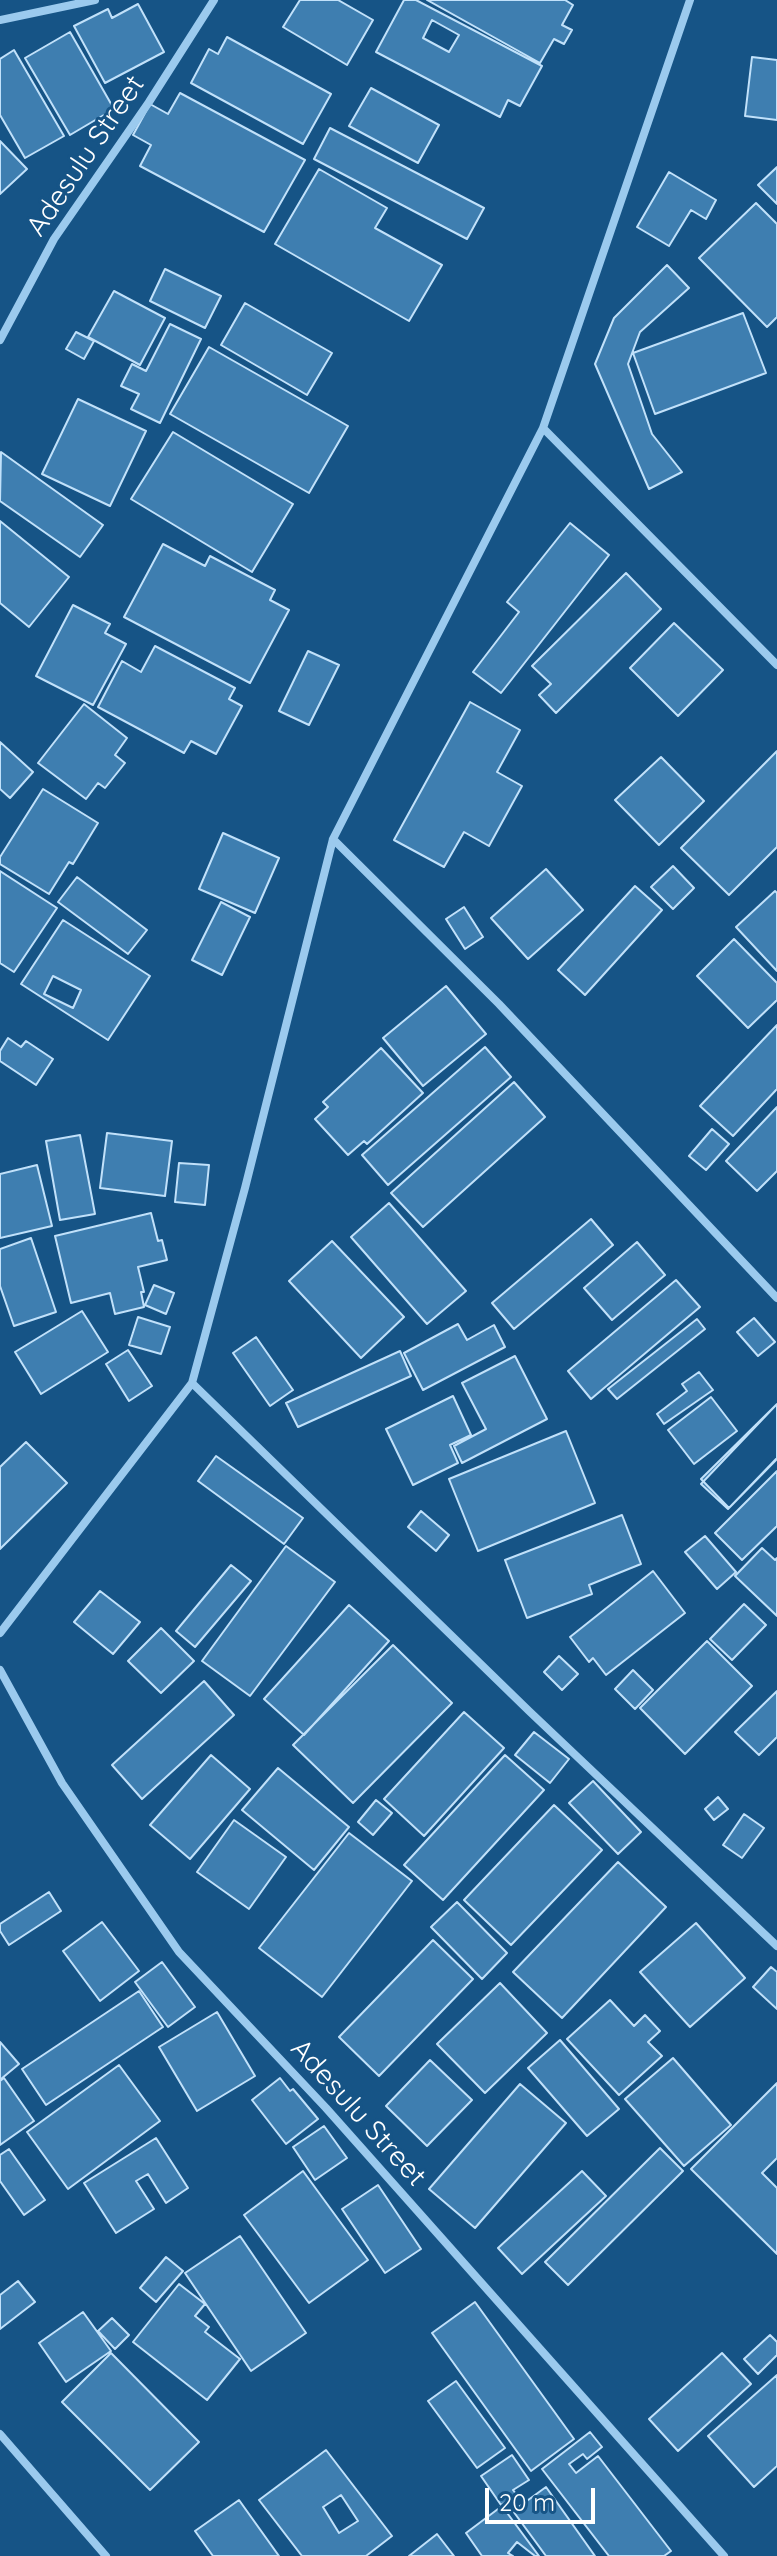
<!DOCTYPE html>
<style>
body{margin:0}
#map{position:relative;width:777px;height:2556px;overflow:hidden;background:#165486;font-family:Quicksand,sans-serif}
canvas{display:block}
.scale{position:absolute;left:485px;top:2488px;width:110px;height:36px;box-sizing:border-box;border:4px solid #fff;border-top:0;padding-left:10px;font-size:24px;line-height:28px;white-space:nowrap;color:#fff;-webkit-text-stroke:6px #165486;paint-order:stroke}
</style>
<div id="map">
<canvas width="777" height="2556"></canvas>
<div class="scale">20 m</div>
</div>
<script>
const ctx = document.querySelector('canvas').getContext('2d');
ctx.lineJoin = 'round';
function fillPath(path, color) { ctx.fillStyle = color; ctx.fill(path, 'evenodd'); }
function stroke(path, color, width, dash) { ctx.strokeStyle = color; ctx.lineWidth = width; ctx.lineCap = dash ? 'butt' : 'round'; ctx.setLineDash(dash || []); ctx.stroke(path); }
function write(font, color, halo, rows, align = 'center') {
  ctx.font = font + ' Quicksand,sans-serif'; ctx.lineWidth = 6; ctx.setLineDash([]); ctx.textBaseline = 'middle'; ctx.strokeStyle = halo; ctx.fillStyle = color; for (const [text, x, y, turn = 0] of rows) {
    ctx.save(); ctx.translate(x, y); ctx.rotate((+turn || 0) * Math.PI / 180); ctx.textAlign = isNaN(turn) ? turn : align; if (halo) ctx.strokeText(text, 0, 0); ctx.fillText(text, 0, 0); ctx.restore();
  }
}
const building = new Path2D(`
 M300,0H338L373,20L347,65L283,27Z
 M404,0H416L542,66L520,106L508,100L500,117L376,52ZM432,20L459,35L449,52L423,38Z
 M427,0H565L573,5L562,25L572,30L564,44L554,39L540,63Z
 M138,4L164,52L105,83L74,26L108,9L112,18Z
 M70,32L114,109L70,135L25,58Z
 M227,37L331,94L303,144L191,83L209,49L218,54Z
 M14,50L64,136L25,158L0,115V59Z
 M752,57L777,60V120L745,116Z
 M371,88L439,125L418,163L349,126Z
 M180,93L305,160L264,232L140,166L151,145L133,135L150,104L168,114Z
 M330,128L484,208L467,239L314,159Z
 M0,141L27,169L0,194Z
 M777,167V204L758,185Z
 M319,169L387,208L375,228L442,265L409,321L275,244Z
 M669,172L716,200L706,219L691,210L669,246L637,227Z
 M756,203L777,224V317L767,327L699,258Z
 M667,265L689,288L640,332L628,364L652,434L682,472L649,489L595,364L614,318Z
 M165,269L221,296L205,328L150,301Z
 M114,291L165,318L140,365L88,337Z
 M245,303L332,353L307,395L221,345Z
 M743,313L766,373L655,414L633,353Z
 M170,324L201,339L160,423L131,409L139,394L121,386L132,364L146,371Z
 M76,332L94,341L84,359L66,349Z
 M209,347L348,426L309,493L170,414Z
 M78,399L146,431L110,506L42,474Z
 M173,432L293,504L252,572L131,499Z
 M1,452L103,525L80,557L0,501Z
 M0,521L69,577L29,627L0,603Z
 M570,523L609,555L501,693L473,672L519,612L507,602Z
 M163,544L205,566L210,556L275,590L270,600L289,610L250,683L124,617Z
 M626,573L661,609L556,713L539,695L551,684L532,666Z
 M73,605L110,624L105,633L126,644L93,705L36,676Z
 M674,623L723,670L678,716L630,668Z
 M155,646L235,688L229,699L242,706L216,754L191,741L184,753L98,707L122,661L141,672Z
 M308,651L339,665L309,725L279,711Z
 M470,702L520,730L497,772L522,786L489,846L464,832L444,867L394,840Z
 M84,704L127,738L115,755L125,763L105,788L98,783L86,799L38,763Z
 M0,742L33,772L10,798L0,789Z
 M777,751V847L729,895L681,848Z
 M661,757L704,801L659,845L615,800Z
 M43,789L98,823L73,864L69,862L49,894L0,864V857Z
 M223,833L279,858L255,913L199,889Z
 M673,866L694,888L673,909L651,887Z
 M546,869L583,910L528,959L491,918Z
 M0,871L57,908L14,972L0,963Z
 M77,877L147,930L128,954L58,902Z
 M635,886L662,910L585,995L558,970Z
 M775,891L777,893V971L736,927Z
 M221,902L250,917L222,975L192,960Z
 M464,907L483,937L465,949L446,919Z
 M63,920L150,976L108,1040L21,984ZM53,976L81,990L73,1008L44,994Z
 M734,939L777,983V1000L748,1028L697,976Z
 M446,986L486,1034L423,1086L383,1038Z
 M777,1025V1089L733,1136L700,1106Z
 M8,1038L21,1047L26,1041L53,1059L36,1085L0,1061V1051Z
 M485,1047L511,1077L388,1185L362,1155Z
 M381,1048L423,1093L367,1144L364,1141L348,1155L315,1119L328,1107L323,1102Z
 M514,1082L545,1117L423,1227L391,1193Z
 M777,1107V1171L757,1191L726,1161Z
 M712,1129L729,1144L706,1170L689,1156Z
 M107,1133L172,1141L165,1196L100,1188Z
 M80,1135L95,1214L60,1220L46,1141Z
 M179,1163L209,1165L205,1205L175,1202Z
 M37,1165L52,1226L0,1238V1174Z
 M389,1203L466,1291L427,1324L351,1237Z
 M151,1213L158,1241L162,1240L167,1260L138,1267L144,1292H141L144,1307L115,1314L110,1293L71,1303L55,1236Z
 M591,1219L613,1245L514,1329L492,1303Z
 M31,1238L56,1312L14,1326L0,1286V1249Z
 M332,1241L404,1317L361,1358L289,1281Z
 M637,1242L665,1275L612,1320L584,1288Z
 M676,1280L700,1307L591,1399L568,1371Z
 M154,1285L174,1293L166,1314L145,1305Z
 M82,1311L108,1352L41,1394L15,1352Z
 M138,1317L170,1327L161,1354L129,1345Z
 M754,1318L775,1342L758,1356L737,1332Z
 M697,1319L705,1329L617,1399L608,1389Z
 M458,1324L467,1340L494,1325L505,1347L423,1390L404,1353Z
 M256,1337L293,1390L270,1406L233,1353Z
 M128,1350L152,1386L129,1401L106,1364Z
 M400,1351L411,1376L298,1427L286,1403Z
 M515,1356L547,1419L462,1463L454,1446L486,1429L462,1383Z
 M699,1372L713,1390L664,1424L657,1414L687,1391L682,1384Z
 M453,1396L471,1435L450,1445L458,1463L413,1485L386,1429Z
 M711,1397L737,1431L694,1464L668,1430Z
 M777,1404V1458L728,1509L701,1484Z
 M777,1404V1459L729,1508L701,1479Z
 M566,1431L595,1503L478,1551L449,1479Z
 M26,1442L67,1483L0,1549V1467Z
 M216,1456L303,1518L284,1544L198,1481Z
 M777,1471V1526L742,1560L715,1533Z
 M421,1511L449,1535L436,1551L408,1527Z
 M622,1515L641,1564L589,1585L592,1594L527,1618L505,1560Z
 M705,1536L736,1572L717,1589L685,1552Z
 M286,1546L335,1582L250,1696L202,1661Z
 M762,1548L775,1560L777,1558V1616L735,1576Z
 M231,1565L251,1581L195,1647L176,1631Z
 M653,1571L685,1613L606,1675L593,1658L589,1662L570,1637Z
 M100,1591L140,1622L113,1654L74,1622Z
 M744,1604L766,1625L732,1660L710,1639Z
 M349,1605L389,1641L304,1735L264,1699Z
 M161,1628L194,1661L161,1693L128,1661Z
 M707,1641L752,1686L685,1754L640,1708Z
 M393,1645L452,1703L353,1803L293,1745Z
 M559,1656L578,1674L562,1690L544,1672Z
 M633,1670L653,1690L635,1709L615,1689Z
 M204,1681L234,1715L142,1799L112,1765Z
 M777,1691V1737L759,1755L735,1732Z
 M464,1712L504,1748L424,1836L384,1799Z
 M534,1732L569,1759L550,1783L515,1755Z
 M211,1755L250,1789L190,1859L150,1825Z
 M505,1755L544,1790L443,1900L404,1865Z
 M278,1768L349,1827L314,1870L242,1810Z
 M593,1781L641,1832L618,1854L569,1803Z
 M718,1797L728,1809L714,1820L705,1809Z
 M376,1800L392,1813L373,1835L358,1822Z
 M554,1805L602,1850L511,1945L464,1900Z
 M744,1814L764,1828L742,1858L723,1845Z
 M234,1820L286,1857L249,1909L197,1872Z
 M349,1833L412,1881L322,1997L259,1948Z
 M618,1862L666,1907L562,2018L513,1972Z
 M49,1892L61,1911L9,1945L0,1931V1924Z
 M457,1902L507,1953L482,1979L431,1927Z
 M102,1922L139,1971L100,2001L63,1951Z
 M696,1923L745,1978L690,2027L640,1972Z
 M433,1940L473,1979L379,2076L339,2037Z
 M162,1962L195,2007L168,2027L135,1982Z
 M771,1967L777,1972V2009L753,1987Z
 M500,1983L547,2033L485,2093L437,2044Z
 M139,1991L163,2027L46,2105L22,2069Z
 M610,2000L634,2026L645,2015L660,2031L648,2042L662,2056L619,2095L567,2039Z
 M217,2012L255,2076L197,2111L159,2047Z
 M560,2040L619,2109L587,2136L528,2068Z
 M0,2042L19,2064L1,2079L0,2078Z
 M673,2058L731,2125L684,2166L625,2099Z
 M430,2060L472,2100L427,2146L386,2106Z
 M119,2065L160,2121L68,2189L27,2132Z
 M4,2078L34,2121L0,2145V2081Z
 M280,2078L290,2091L293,2089L318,2119L286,2144L252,2100Z
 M777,2083V2158L762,2173L777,2188V2254L691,2169Z
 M520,2084L566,2123L475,2228L429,2189Z
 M324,2126L347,2158L315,2180L293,2147Z
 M156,2138L188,2188L166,2203L148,2174L136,2181L154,2209L116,2233L84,2183Z
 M660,2148L683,2171L568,2285L545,2262Z
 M9,2149L45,2200L24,2215L0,2181V2155Z
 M303,2171L368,2260L309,2303L244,2215Z
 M582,2171L606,2196L522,2274L498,2248Z
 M378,2185L421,2249L385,2273L342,2209Z
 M240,2236L306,2333L251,2371L185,2273Z
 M166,2257L183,2271L156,2302L140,2288Z
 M18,2281L35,2302L0,2329V2295Z
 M179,2284L205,2304L195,2316L209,2327L205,2332L240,2359L207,2400L133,2342Z
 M475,2302L574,2439L531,2471L432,2333Z
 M83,2312L111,2351L66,2382L39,2343Z
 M112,2318L129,2335L115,2349L98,2331Z
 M770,2335L777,2342V2355L758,2374L744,2359Z
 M111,2353L199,2442L150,2490L62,2402Z
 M722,2353L751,2384L678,2451L649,2419Z
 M777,2375V2466L754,2487L708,2436Z
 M456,2381L505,2448L477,2468L428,2401Z
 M590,2432L602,2447L587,2459L583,2454L569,2464L576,2473L598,2456L671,2551L664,2556H609L542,2469Z
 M326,2450L392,2536L366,2556H302L259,2500ZM341,2495L358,2521L339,2533L323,2507Z
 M512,2455L529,2480L513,2490L516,2494L501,2505L481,2476Z
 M546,2487L595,2556H546L513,2511Z
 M239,2500L279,2556H213L195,2531Z
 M502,2506L539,2556H535L517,2542L508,2553L513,2556H482L466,2533Z
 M437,2534L454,2556H409Z`);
fillPath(building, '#3e7eb0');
stroke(building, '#c1e1fa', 2);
stroke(new Path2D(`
 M0,20L95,0
 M0,340L54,239L149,102L214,0
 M543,428L777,665
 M333,839L499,1004L777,1298
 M192,1383L529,1711L777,1946
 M0,1633L192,1383L245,1188L333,839L543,428L690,0
 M0,1670L62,1783L179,1952L326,2108L724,2556
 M0,2434L106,2556`), '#9bcaee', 8);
write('28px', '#fff', '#165486', [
 ["Adesulu Street",86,156,-56],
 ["Adesulu Street",358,2113,48]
]);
</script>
